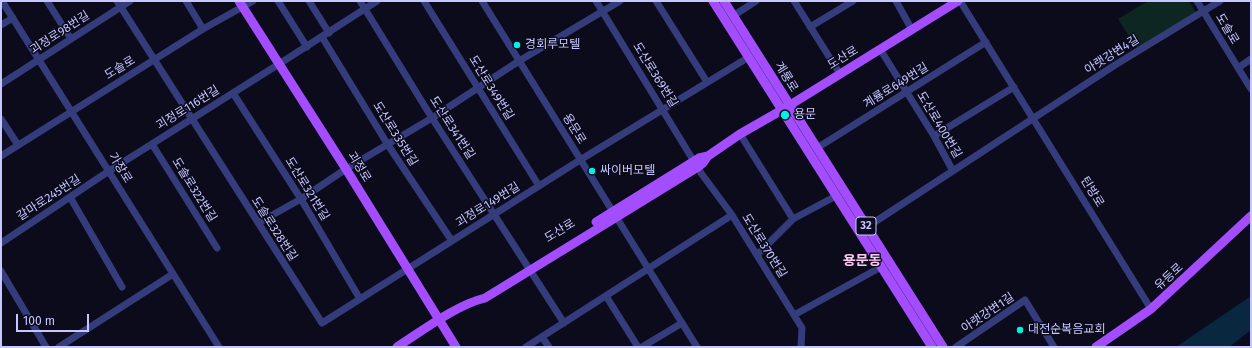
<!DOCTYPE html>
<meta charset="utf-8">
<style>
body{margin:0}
#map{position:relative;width:1252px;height:348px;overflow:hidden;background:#0b0b1c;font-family:"Fira Sans",sans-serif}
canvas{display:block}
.frame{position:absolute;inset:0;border:2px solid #c6c7ff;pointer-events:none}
.scale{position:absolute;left:16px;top:314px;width:73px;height:18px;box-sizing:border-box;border:2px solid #c6c7ff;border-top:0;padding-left:5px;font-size:12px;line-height:14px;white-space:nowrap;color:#c6c7ff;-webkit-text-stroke:3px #0b0b1c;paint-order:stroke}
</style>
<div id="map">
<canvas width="1252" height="348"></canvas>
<div class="frame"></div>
<div class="scale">100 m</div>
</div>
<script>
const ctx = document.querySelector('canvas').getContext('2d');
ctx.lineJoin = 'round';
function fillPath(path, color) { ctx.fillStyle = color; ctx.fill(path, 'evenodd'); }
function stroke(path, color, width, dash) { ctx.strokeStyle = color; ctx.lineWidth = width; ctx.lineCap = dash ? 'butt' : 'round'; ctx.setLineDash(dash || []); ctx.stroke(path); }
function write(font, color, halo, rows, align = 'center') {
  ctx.font = font + ' "Fira Sans","Noto Sans KR",sans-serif'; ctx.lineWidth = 3; ctx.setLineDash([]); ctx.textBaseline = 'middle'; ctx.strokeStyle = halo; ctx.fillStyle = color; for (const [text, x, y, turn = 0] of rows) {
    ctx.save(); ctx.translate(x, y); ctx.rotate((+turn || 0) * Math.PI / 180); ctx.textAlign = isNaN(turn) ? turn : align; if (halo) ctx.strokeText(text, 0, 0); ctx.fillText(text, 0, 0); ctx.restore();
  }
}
fillPath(new Path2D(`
 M1148,1H1189L1196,13L1137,49L1118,19Z`), '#0e2622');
fillPath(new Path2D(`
 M1251,296V330L1229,347H1176Z`), '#0a2740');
stroke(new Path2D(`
 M2,1L219,347
 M47,1L71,39
 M117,1L322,323L580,160L749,57
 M186,1L203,29
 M278,1L307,47
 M309,1L329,33
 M360,1L432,118L564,323
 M424,1L539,186
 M482,1L697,347
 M596,1L701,173L732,215L802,328L801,347
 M656,1L707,82
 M794,1L840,74
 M896,1L912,30
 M960,1L1151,309
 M1197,1L1251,89
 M733,16L756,1
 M1,25L13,18
 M810,27L853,1
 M322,37L388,145L452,241
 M880,49L934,136L953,171
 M1238,68L1251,59
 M1,84L130,1
 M233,93L301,199L360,299
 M1,119L18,145
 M740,134L793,219
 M934,136L1014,87
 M152,144L217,248
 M817,148L986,42
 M1,156L203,29L253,1
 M70,197L122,287
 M258,223L301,199L346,169L432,118L519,61L620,1
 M867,227L1115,65L1220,1
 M1,243L109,171L279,64L377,1
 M757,255L793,219L836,196
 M1,271L46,347
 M606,296L638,347
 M794,315L881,267
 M542,337L549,347
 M59,347L173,274
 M526,347L732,215
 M642,347L682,323
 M956,347L1025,300L1054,347`), '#343c7c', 7);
stroke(new Path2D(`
 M239,1L346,169L456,347
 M713,1L932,347
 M724,1L943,347
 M596,222L699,158L708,156
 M397,347C422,331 456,305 485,298L698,167L703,163L708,156L740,134L782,110L958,1
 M1096,347L1151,309L1251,216`), '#a44dff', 9);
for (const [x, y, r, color] of [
 [517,45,4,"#00f1e7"],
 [785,115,5,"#00f1e7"],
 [592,171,4,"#00f1e7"],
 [1020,330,4,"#00f1e7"]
]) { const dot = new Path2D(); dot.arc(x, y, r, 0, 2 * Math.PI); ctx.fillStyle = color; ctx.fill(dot); stroke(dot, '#0b0b1c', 1.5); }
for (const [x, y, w] of [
 [866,226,20]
]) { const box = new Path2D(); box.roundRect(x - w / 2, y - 9, w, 18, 3); ctx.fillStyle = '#0b0b1c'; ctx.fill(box); stroke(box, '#c6c7ff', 1); }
write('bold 11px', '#c6c7ff', null, [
 ["32",866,226]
]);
write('12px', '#c6c7ff', '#0b0b1c', [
 ["도솔로",1227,29,59],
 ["괴정로98번길",60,33,-33],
 ["아랫강변4길",1112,55,-32],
 ["도산로",843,58,-32],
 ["도솔로",120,68,-32],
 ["도산로369번길",655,75,58],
 ["계룡로",786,77,58],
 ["계룡로649번길",896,86,-32],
 ["도산로349번길",491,88,58],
 ["괴정로116번길",188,108,-32],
 ["도산로400번길",939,125,59],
 ["도산로341번길",452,128,57],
 ["용문로",574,129,58],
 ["도산로335번길",395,134,58],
 ["괴정로",359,167,58],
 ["가장로",120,168,58],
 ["도산로321번길",307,189,58],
 ["도솔로322번길",194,190,58],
 ["탄방로",1092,192,58],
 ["갈마로245번길",49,198,-33],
 ["괴정로149번길",488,205,-32],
 ["도솔로328번길",274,229,57],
 ["도산로",560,231,-32],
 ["도산로370번길",764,246,58],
 ["유등로",1169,277,-42],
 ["아랫강변1길",988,313,-34]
]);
write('12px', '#c6c7ff', '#0b0b1c', [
 ["경회루모텔",525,45],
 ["용문",794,115],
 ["싸이버모텔",600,171],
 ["대전순복음교회",1028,330]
], 'left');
write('bold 14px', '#ffc8f2', '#0b0b1c', [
 ["용문동",862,261]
]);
</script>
